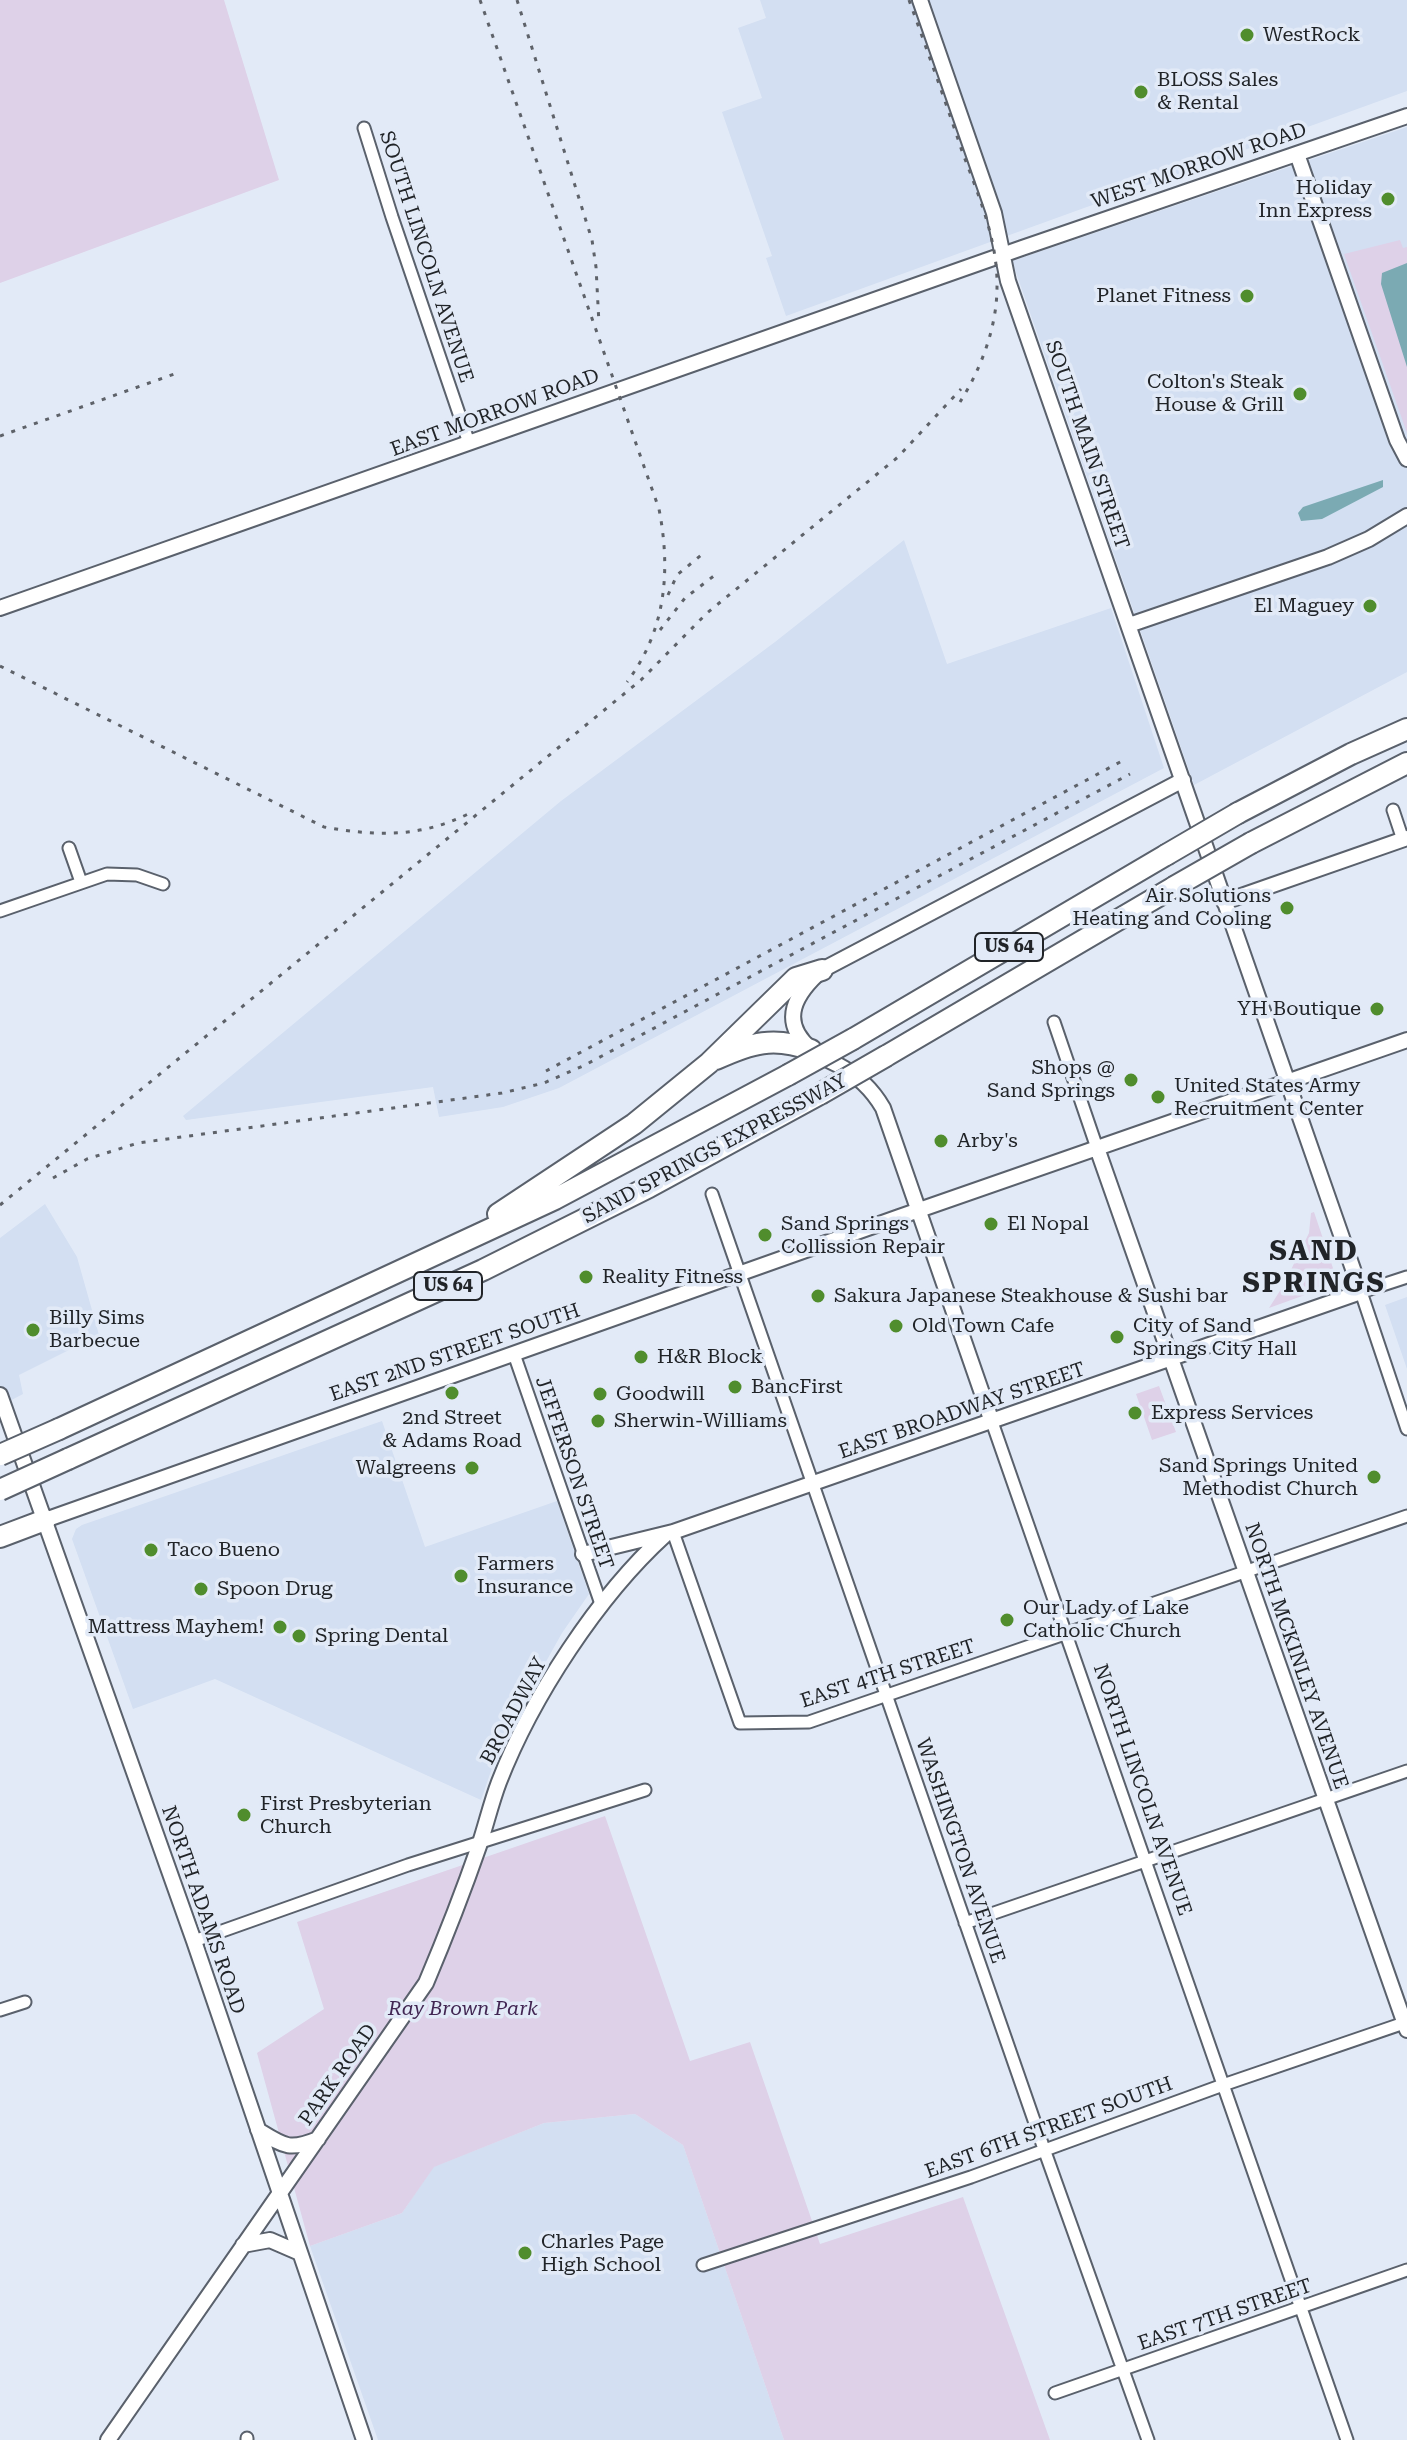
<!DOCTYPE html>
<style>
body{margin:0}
canvas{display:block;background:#e2eaf7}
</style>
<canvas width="1407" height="2440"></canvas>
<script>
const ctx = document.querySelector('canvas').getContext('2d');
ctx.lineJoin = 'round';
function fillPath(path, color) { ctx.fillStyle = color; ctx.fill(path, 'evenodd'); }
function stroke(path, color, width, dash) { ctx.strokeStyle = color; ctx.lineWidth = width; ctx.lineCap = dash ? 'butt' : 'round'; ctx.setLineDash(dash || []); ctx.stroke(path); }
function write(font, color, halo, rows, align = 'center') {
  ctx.font = font + ' "Roboto Serif",serif'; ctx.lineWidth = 7; ctx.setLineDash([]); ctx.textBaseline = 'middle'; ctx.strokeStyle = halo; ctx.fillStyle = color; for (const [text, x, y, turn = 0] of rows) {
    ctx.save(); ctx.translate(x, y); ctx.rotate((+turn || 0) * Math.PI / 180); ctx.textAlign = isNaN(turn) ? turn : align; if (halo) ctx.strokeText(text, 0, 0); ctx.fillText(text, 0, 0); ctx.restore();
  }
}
fillPath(new Path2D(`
 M760,0H1407V91L786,316L766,258L772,256L722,112L762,98L738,28L766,18Z
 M1407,127V672L1194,785L1012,261Z
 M904,540L947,664L1111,608L1164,768L559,1088L503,1107L439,1117L433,1087L186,1120L183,1116L561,801L775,642Z
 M45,1204L77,1257L99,1335L19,1375L23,1394L0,1406V1238Z
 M1407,1297V1369L1385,1305Z
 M382,1421L425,1547L557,1501L589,1594L562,1633L501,1742L481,1800L215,1679L133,1709L72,1539L76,1529L82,1525Z
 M635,2114L683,2145L784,2440H378L310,2246L402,2213L433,2167L544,2123Z`), '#d3dff2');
fillPath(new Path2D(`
 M0,0H224L279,180L0,283Z
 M1400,240L1403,248L1407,247V433L1344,254Z
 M1314,1212L1338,1283L1269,1308L1283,1286L1309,1233L1311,1213Z
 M1159,1386L1176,1432L1152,1440L1136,1394Z
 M605,1816L690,2061L750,2042L820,2244L963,2197L1050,2440H784L683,2145L635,2114L544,2123L434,2167L402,2213L310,2246L257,2053L324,2009L297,1922Z`), '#ded1e8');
fillPath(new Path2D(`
 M1407,263V367L1381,284L1382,273Z
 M1383,480V487L1322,519L1301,521L1298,513L1303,507Z`), '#7baab3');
const street = new Path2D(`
 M364,128L392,217L469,443
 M1393,810L1403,840
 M69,848L81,882
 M0,911L107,874L137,875L163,884
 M1054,1022L1097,1148
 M712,1194L1044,2149L1148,2440
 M1407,1277L1361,1292L1407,1429
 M514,1354L601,1604
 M992,1422L1347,2440
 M673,1532L740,1723L809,1722L1407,1516
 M965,1923L1407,1771
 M194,1941L408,1865L645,1790
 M0,2010L25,2002
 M703,2265L971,2177L1223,2085L1407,2022
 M1055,2393L1407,2270
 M247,2440V2438`);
const secondary = new Path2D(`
 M1297,154L1397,440L1407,459
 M0,608L1022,248L1407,116
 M1129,625L1328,557L1369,539L1407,516
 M1224,902L1407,838
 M1097,1148L1407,2030
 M0,1395L194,1941L364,2440
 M992,1422L883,1108C872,1089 857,1075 838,1065C829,1060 818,1056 811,1049C778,1021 796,993 822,970L1183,780
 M45,1520L899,1217L1407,1040
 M583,1554L673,1532L1361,1292L1008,281L994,213L920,0
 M258,2130C284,2146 289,2151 318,2139
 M243,2245L270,2240L300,2253
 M108,2440L426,1983C445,1938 463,1892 479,1846C486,1825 491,1803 499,1782C532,1697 598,1596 665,1535`);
const highway = new Path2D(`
 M1238,813L1351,754L1407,729
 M1251,843L1407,763
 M853,1039L1166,855
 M886,1056L1174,887
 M716,1059C751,1043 774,1036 811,1050
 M498,1214L634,1124L709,1063L796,978L822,970
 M59,1429L555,1199L788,1075
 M68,1459L483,1270L649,1187L820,1094
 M0,1537L45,1520`);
stroke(street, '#5a616c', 15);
stroke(secondary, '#5a616c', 18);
stroke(highway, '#5a616c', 24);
stroke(street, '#fff', 11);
stroke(secondary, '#fff', 14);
stroke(highway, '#fff', 20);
stroke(new Path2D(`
 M480,0L659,509C671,571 666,630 627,682
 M517,0L592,240L596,267L599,324
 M909,0C927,50 945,100 962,151C978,194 998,240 997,287C997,327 981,369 960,402
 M0,436L180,372
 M668,595L677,575L705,552
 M660,630L685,598L719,572
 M0,666L324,827C376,836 419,838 468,814
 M546,1071L1122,761
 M53,1178L87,1159L138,1143L502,1093L544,1083L585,1065L1130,774
 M0,1205L641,680L707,613L898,457L961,389`), '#5e6269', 3, [4, 8]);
const highwayBridge = new Path2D(`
 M1166,855L1238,813
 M1174,887L1251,843
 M788,1075L853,1039
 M820,1094L886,1056
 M0,1455L59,1429
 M0,1490L68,1459`);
stroke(highwayBridge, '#5a616c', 24, []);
stroke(highwayBridge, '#fff', 20);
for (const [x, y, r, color] of [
 [1247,35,8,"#508d2d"],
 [1141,92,8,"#508d2d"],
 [1388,199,8,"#508d2d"],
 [1247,296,8,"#508d2d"],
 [1300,394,8,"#508d2d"],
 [1370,606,8,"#508d2d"],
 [1287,908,8,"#508d2d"],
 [1377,1009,8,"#508d2d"],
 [1131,1080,8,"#508d2d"],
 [1158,1097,8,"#508d2d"],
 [941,1141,8,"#508d2d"],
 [991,1224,8,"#508d2d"],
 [765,1235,8,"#508d2d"],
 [586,1277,8,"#508d2d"],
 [818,1296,8,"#508d2d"],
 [896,1326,8,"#508d2d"],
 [33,1330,8,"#508d2d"],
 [1117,1337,8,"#508d2d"],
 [641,1357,8,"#508d2d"],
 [735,1387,8,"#508d2d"],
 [452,1393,8,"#508d2d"],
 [600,1394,8,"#508d2d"],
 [1135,1413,8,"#508d2d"],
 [598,1421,8,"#508d2d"],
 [472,1468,8,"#508d2d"],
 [1374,1477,8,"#508d2d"],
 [151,1550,8,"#508d2d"],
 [461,1576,8,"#508d2d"],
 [201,1589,8,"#508d2d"],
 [1007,1620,8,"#508d2d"],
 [280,1627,8,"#508d2d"],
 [299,1636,8,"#508d2d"],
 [244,1815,8,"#508d2d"],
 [525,2253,8,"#508d2d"]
]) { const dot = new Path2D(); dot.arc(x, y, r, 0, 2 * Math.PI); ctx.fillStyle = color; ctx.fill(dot); stroke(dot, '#e2eaf7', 3); }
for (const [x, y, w] of [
 [1009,947,68],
 [448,1286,68]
]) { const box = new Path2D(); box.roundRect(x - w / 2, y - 14, w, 28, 6); ctx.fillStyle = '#e2eaf7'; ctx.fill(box); stroke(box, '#212428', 2); }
write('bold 18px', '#212428', null, [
 ["US 64",1009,947],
 ["US 64",448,1286]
]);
write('20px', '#212428', '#e2eaf7', [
 ["WestRock",1263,35],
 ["BLOSS Sales",1157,80],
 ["& Rental",1157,103],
 ["Holiday",1372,188,"right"],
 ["Inn Express",1372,211,"right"],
 ["Planet Fitness",1231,296,"right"],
 ["Colton's Steak",1284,382,"right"],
 ["House & Grill",1284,405,"right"],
 ["El Maguey",1354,606,"right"],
 ["Air Solutions",1271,896,"right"],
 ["Heating and Cooling",1271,919,"right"],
 ["YH Boutique",1361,1009,"right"],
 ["Shops @",1115,1068,"right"],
 ["Sand Springs",1115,1091,"right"],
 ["United States Army",1174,1086],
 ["Recruitment Center",1174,1109],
 ["Arby's",957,1141],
 ["Sand Springs",781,1224],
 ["Collission Repair",781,1247],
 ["El Nopal",1007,1224],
 ["Reality Fitness",602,1277],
 ["Sakura Japanese Steakhouse & Sushi bar",834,1296],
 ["Billy Sims",49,1318],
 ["Barbecue",49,1341],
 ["Old Town Cafe",912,1326],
 ["City of Sand",1133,1326],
 ["Springs City Hall",1133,1349],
 ["H&R Block",657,1357],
 ["BancFirst",751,1387],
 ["Goodwill",616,1394],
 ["Express Services",1151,1413],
 ["2nd Street",452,1418,"center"],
 ["& Adams Road",452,1441,"center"],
 ["Sherwin-Williams",614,1421],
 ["Sand Springs United",1358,1466,"right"],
 ["Methodist Church",1358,1489,"right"],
 ["Walgreens",456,1468,"right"],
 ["Taco Bueno",167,1550],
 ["Farmers",477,1564],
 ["Insurance",477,1587],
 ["Spoon Drug",217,1589],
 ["Our Lady of Lake",1023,1608],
 ["Catholic Church",1023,1631],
 ["Mattress Mayhem!",264,1627,"right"],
 ["Spring Dental",315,1636],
 ["First Presbyterian",260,1804],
 ["Church",260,1827],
 ["Charles Page",541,2242],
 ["High School",541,2265]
], 'left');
write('20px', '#212428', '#e2eaf7', [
 ["WEST MORROW ROAD",1199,166,-19],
 ["SOUTH LINCOLN AVENUE",426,257,72],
 ["EAST MORROW ROAD",495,413,-20],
 ["SOUTH MAIN STREET",1087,445,71],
 ["SAND SPRINGS EXPRESSWAY",715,1149,-28],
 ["EAST 2ND STREET SOUTH",455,1353,-19],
 ["EAST BROADWAY STREET",962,1411,-19],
 ["JEFFERSON STREET",574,1473,71],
 ["NORTH MCKINLEY AVENUE",1296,1656,71],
 ["EAST 4TH STREET",888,1674,-18],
 ["BROADWAY",514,1711,-62],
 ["NORTH LINCOLN AVENUE",1142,1790,71],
 ["WASHINGTON AVENUE",960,1851,71],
 ["NORTH ADAMS ROAD",203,1910,71],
 ["PARK ROAD",338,2075,-55],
 ["EAST 6TH STREET SOUTH",1049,2128,-20],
 ["EAST 7TH STREET",1225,2315,-19]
]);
write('italic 20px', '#422753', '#e2eaf7', [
 ["Ray Brown Park",463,2009]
]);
ctx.letterSpacing = '2px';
write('bold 28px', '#212428', '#e2eaf7', [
 ["SAND",1314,1252],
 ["SPRINGS",1314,1284]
]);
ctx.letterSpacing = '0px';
</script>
